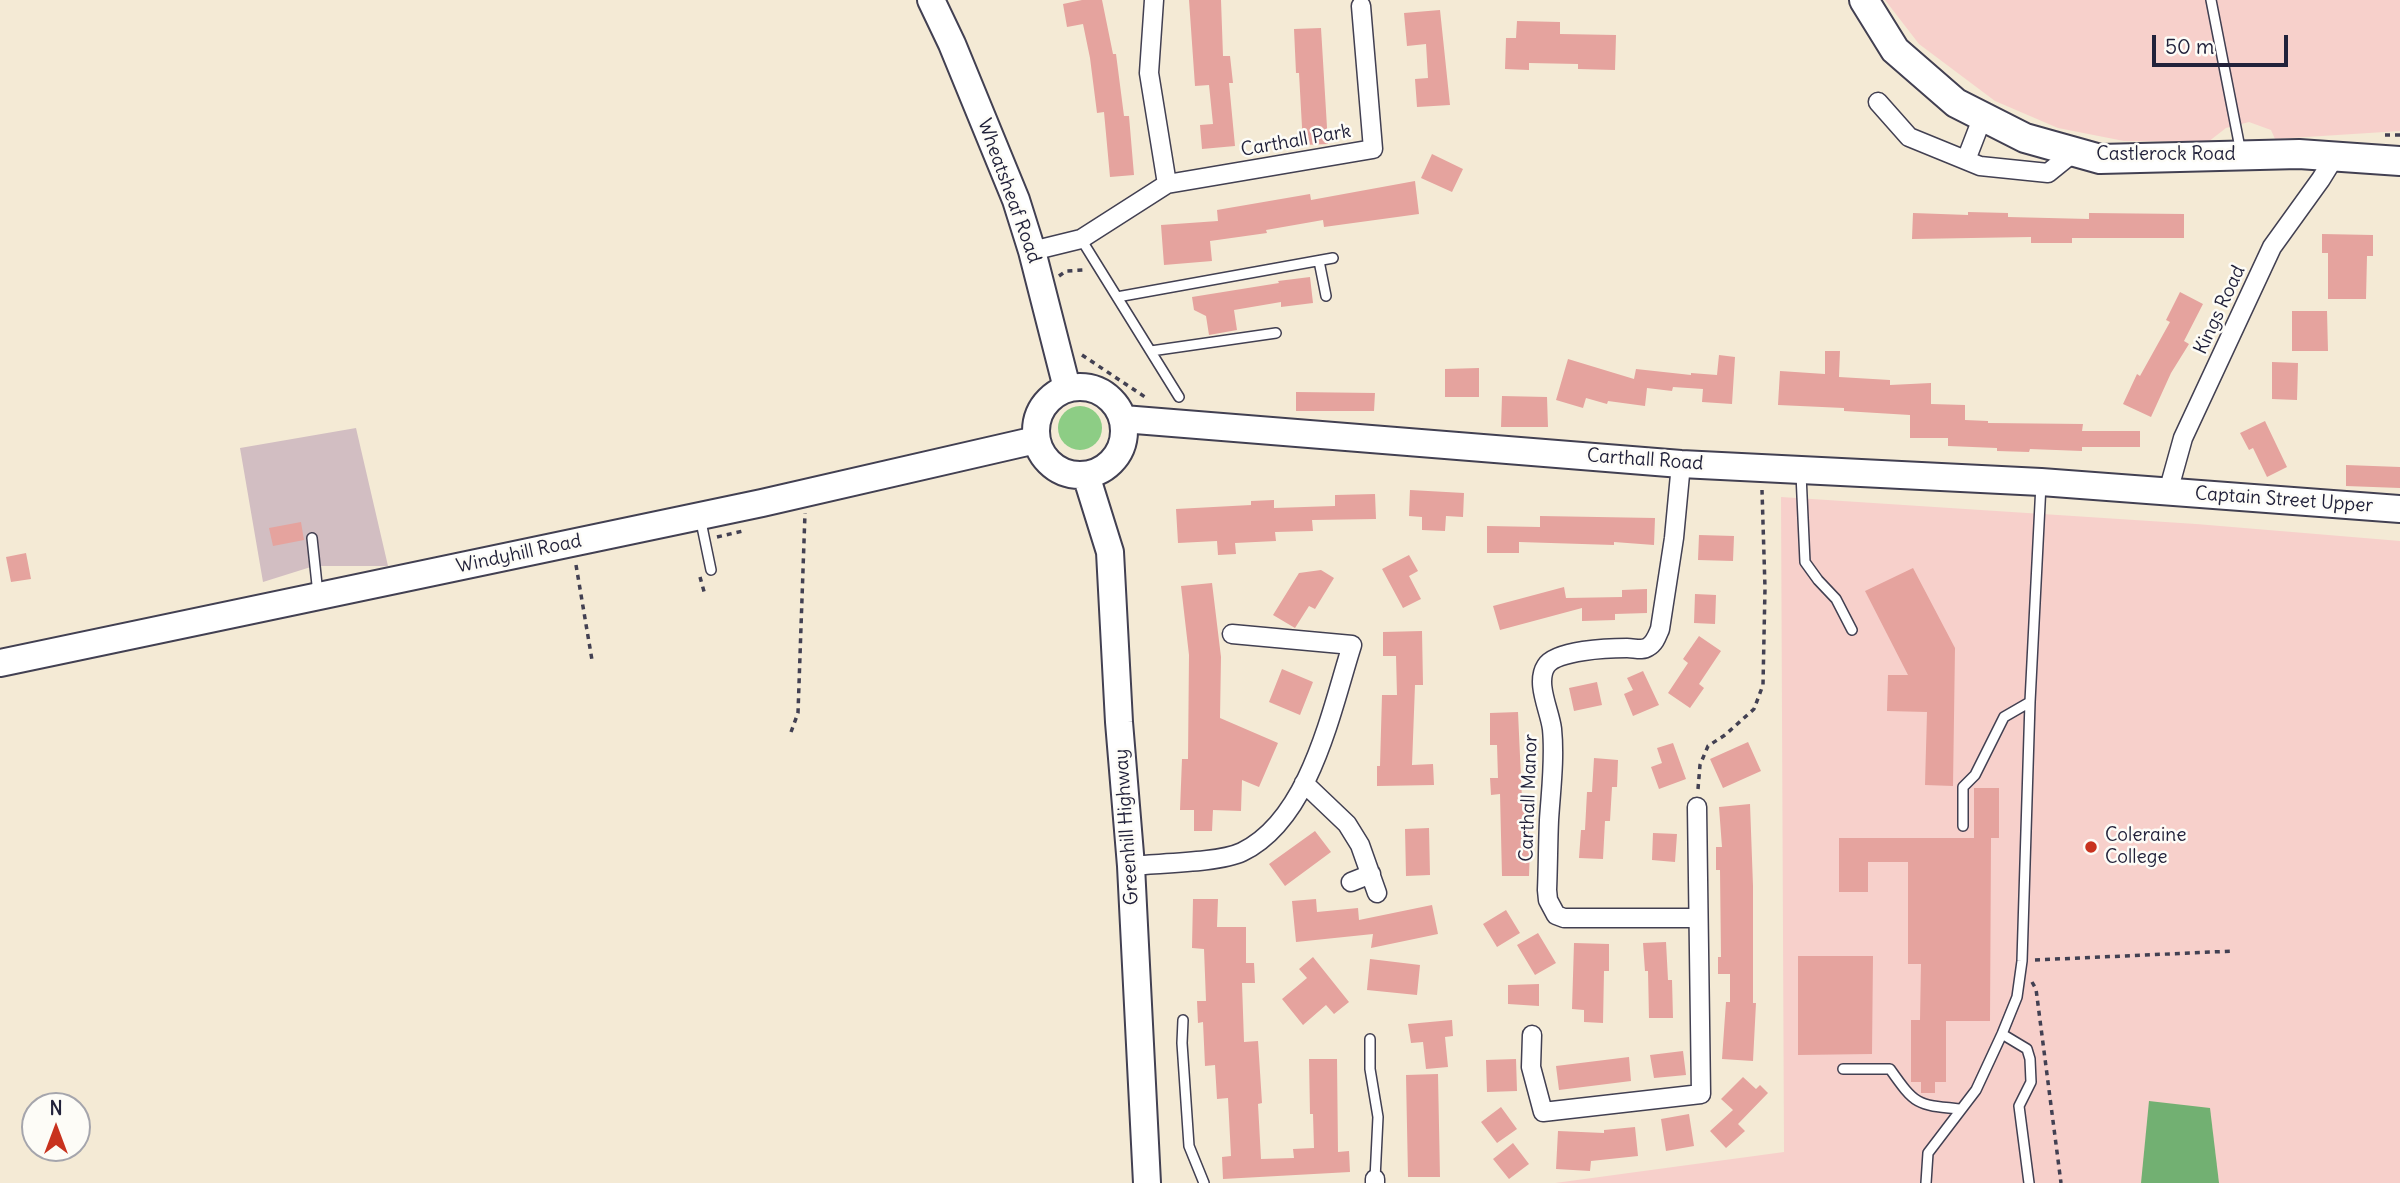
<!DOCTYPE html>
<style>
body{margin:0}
#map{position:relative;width:2400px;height:1183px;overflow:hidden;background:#f4ead5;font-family:Delius,sans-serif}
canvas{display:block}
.north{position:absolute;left:21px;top:1092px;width:70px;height:70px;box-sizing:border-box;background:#fdfcf7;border:2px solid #a5a5ac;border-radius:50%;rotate:0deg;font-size:19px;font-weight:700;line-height:28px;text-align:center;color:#22223b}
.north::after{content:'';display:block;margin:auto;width:24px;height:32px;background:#c8321e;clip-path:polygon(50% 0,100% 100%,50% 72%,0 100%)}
.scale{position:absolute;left:2152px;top:35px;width:136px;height:32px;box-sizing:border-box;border:4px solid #22223b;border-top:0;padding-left:9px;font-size:21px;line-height:24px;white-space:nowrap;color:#22223b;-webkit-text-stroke:5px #fdfcf7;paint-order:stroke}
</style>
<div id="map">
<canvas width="2400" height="1183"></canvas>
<div class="north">N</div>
<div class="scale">50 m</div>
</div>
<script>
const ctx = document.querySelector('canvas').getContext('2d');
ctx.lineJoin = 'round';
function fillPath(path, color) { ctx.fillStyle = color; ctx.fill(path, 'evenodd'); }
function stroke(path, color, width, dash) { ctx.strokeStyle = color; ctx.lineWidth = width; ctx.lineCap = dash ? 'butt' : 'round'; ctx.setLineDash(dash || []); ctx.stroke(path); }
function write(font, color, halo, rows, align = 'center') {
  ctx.font = font + ' Delius,sans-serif'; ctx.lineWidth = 5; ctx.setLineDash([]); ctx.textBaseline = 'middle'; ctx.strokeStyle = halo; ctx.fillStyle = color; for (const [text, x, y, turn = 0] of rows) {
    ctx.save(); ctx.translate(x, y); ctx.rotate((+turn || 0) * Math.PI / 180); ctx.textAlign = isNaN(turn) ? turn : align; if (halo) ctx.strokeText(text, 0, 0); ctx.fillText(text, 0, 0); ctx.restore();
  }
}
fillPath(new Path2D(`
 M1885,0H2400V131L2275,139L2271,130L2249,122L2226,128L2208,142L2124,141L2058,128L1995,101L1919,44Z
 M1781,497L2196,524L2400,541V1183H1555L1784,1152Z`), '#f7d0cb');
fillPath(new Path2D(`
 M356,428L388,566H314L263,582L240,448Z`), '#d2bec2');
fillPath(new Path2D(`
 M1058 428a22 22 0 1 1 44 0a22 22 0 1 1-44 0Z`), '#8dcd85');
fillPath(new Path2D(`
 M2149,1101L2210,1108L2219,1183H2141Z`), '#72b072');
fillPath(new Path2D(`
 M1082,0H1102L1113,54H1116L1124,116H1129L1134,175L1110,177L1104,112L1097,113L1090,58L1083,24L1067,27L1063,4Z
 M1189,0H1221L1223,56H1230L1233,83H1229L1235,146L1202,149L1200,125L1213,124L1209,85L1195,86Z
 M1440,10L1450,105L1417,107L1415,79L1428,78L1426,44L1407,46L1404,13Z
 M1517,21L1560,22V34L1616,35L1615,70L1578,69V64L1529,63V70L1505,69L1506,38H1516Z
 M1321,28L1328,144L1303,145L1299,73H1296L1294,29Z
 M1432,154L1463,169L1452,192L1421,178Z
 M1415,181L1419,214L1324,227L1323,220L1266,230L1267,233L1210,241L1212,261L1164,265L1161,225L1218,221L1217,210L1310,194L1311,200Z
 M1968,212L2008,213V217L2089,219V213L2184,214V238H2072V243H2031V237L1912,239L1913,213L1968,215Z
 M2322,234L2373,235V256H2367L2366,299H2328V253H2322Z
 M1310,277L1313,303L1281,307V302L1234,310L1237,330L1209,335L1206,316L1194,310L1192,297L1279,283L1278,281Z
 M2180,292L2203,304L2184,341L2189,344L2171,373L2151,417L2123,404L2137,374L2140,376L2170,322L2166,320Z
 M2292,311H2327L2328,351H2292Z
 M1825,351H1840L1839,377L1890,380V385L1931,383V404L1965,405V420L1988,421V423L2083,424L2082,431H2140V447H2082V451L2030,449L2029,452L1997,451V448L1948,446V438H1910V415L1844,411V408L1778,405L1780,371L1825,374Z
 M1719,355L1735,357L1732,404L1702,402L1703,389L1673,387L1672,391L1647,388L1645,406L1608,401L1607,404L1586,398L1583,408L1556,400L1568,359L1634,379L1636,369L1691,375V373L1717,375Z
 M2272,362L2298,363L2297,400L2272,399Z
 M1479,368V397H1445V369Z
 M1296,392L1375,393L1374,411H1296Z
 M1502,396L1547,397L1548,427H1501Z
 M2265,421L2287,467L2267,477L2253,448L2249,450L2240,433Z
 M2346,465L2400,467V488L2346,486Z
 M1410,490L1464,493L1463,517L1446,516L1445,531L1422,530V517L1409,516Z
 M1375,494L1376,519L1312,520L1313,531L1275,532L1276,541L1235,543L1236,554L1218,555L1217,541L1178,543L1176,509L1251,505V501L1274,500V508L1335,506V495Z
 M1540,516L1655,518L1654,545L1614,542V545L1519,542V553H1487V526L1540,527Z
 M301,522L304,540L273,546L269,528Z
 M1699,535L1734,536L1733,561L1698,560Z
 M26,553L31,579L11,582L6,557Z
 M1409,555L1418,571L1409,576L1421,599L1403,608L1382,569Z
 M1913,568L1955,648L1953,786L1925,785L1927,712L1887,711L1888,675H1908L1865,591Z
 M1321,570L1334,578L1315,609L1309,606L1295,628L1273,615L1299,573Z
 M1212,583L1221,657L1220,718L1278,743L1259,787L1242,780L1241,811L1213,810L1212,831H1194V810H1180L1182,759H1188L1189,655L1181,586Z
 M1564,587L1566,598L1622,597V590L1647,589V613L1615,614V620L1582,621V608L1500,630L1493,606Z
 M1695,594L1716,595L1715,624L1694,623Z
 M1422,631L1423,685H1415L1412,765L1433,764L1434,785L1377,786V766H1380L1382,695H1397L1396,656H1383V632Z
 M1699,636L1721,651L1699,684L1704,688L1690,708L1668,693L1688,663L1683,659Z
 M1282,669L1313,682L1300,715L1269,702Z
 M1643,671L1659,705L1633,716L1624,694L1633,690L1627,678Z
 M1597,682L1602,705L1574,711L1569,688Z
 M1518,712L1522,800H1526L1530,846L1529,876H1502L1500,794L1491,795L1490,778H1498L1497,745H1490V713Z
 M1748,742L1761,771L1723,788L1710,759Z
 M1673,743L1686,779L1659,789L1651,767L1662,763L1657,748Z
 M1594,758L1618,760L1617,787H1612L1610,821H1605L1603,859L1579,858L1581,830H1585L1587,792H1592Z
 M1974,788H1999V838H1991L1990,1021H1946V1082H1935V1093H1921V1082H1911V1020H1920L1921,964H1908V862H1868V892H1839V838H1974Z
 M1750,804L1753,886V1003H1756L1753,1061L1722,1059L1726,1002H1730V974H1718V957H1721L1720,870H1716V847H1722L1719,807Z
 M1429,828L1430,875L1406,876L1405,829Z
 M1315,831L1331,852L1285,886L1269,864Z
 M1653,833L1677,834L1675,862L1652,860Z
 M1193,899H1218L1217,927H1246V963H1254L1255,983H1242L1244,1042L1258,1041L1262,1103L1258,1104L1261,1159L1294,1158L1293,1149L1314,1148L1313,1114H1310L1309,1059H1337L1338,1152L1349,1151L1350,1172L1223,1179L1222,1157L1231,1156L1228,1098L1217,1099L1215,1065L1205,1066L1203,1022L1198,1023L1197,1001H1206L1204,949L1192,948Z
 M1316,899L1317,912L1358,908L1359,920L1432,905L1438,934L1371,948L1373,934L1296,942L1292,901Z
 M1506,910L1520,933L1497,947L1483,924Z
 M1538,933L1556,963L1535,975L1517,945Z
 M1666,942L1668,980H1672L1673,1018H1649L1648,971H1645L1643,943Z
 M1574,943L1609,944V971H1604L1603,1023L1584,1022V1010L1572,1009Z
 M1798,956H1873L1872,1054L1798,1055Z
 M1313,957L1349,1002L1334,1014L1326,1005L1303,1025L1282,999L1307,978L1299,969Z
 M1370,959L1420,965L1417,995L1367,990Z
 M1539,984V1006L1508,1004V985Z
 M1452,1020L1453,1036L1445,1037L1448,1067L1426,1069L1423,1042L1411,1043L1408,1024Z
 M1683,1051L1686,1075L1654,1078L1650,1055Z
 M1629,1057L1631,1081L1559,1090L1556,1066Z
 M1516,1059L1517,1091L1487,1092L1486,1060Z
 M1438,1074L1440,1177H1408L1406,1075Z
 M1743,1077L1756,1089L1760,1085L1768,1093L1738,1124L1745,1131L1726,1148L1710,1131L1733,1110L1721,1099Z
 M1501,1107L1517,1129L1497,1143L1481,1122Z
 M1689,1114L1694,1146L1666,1151L1661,1119Z
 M1635,1127L1638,1156L1591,1161L1590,1171L1556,1169L1558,1131L1604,1133V1130Z
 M1513,1143L1529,1164L1509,1179L1493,1159Z`), '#e5a39e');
const service = new Path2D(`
 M2211,0L2241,153
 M1081,239L1179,397
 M1319,261L1326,296
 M1117,297L1333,258
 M1151,351L1276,333
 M1801,474L1805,562L1818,580L1836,599L1852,630
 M700,517L711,570
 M312,538L318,594
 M1963,826V787L1975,775L2004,717L2030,702
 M1183,1020L1182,1043L1189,1146L1204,1183
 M2002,1034L2027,1049L2030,1059L2031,1082L2019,1106L2029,1183
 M1370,1039V1069L1378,1117L1375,1179
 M1843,1069H1890C1916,1106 1917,1105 1961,1109
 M1926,1183L1928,1153L1976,1090L2002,1034L2017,997L2022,961L2030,702L2041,484`);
const minor = new Path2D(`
 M1154,0L1149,73L1167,184
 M1878,102L1909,137L1980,166L2048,173L2074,152
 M1966,160L1983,116
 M1032,251L1081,239L1167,184L1373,149L1361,6
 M1681,464L1674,538L1660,629C1657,636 1655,643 1648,647C1642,651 1635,648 1627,648C1609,648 1556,650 1546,666C1535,683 1550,711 1552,729C1555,759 1551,789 1549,820C1548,843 1548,867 1547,890L1548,900L1556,915L1564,918H1698
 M2168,492L2183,438L2272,247L2321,179L2334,158
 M1304,783L1347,824L1360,845L1377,893
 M1131,866C1158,863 1219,863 1242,852C1310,819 1331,711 1352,645L1232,634
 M1351,882L1371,874
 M1532,1035L1531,1067L1543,1112L1701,1094L1697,807
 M1375,1183V1179`);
const secondary = new Path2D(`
 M931,0L952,44L1016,200L1032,251L1067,388
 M1036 431a44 44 0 1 1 88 0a44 44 0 1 1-88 0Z
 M1123,419L1681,464L2041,482L2400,509
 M1086,475L1110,552L1119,722L1131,866L1147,1183
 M0,663L762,503L1036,440`);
const primary = new Path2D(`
 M1864,0L1895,50L1956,103L2025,138L2100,159L2299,154L2400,161`);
stroke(service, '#424052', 12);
stroke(minor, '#424052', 21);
stroke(secondary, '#424052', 30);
stroke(primary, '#424052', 32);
stroke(new Path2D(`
 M2385,135H2400
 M1059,276L1066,271L1084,270
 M1082,355L1145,397
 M717,537L743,531
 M576,565L592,660
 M700,577L705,595
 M791,732L798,713L805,513
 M1698,789L1700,765L1708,746L1725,735L1754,709L1763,685L1765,588L1762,490
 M2035,960L2234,951
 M2032,982L2036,989L2061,1183`), '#424052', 3.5, [5, 5]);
stroke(service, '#fff', 9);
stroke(minor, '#fff', 18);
stroke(secondary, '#fff', 26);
stroke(primary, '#fff', 28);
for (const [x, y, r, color] of [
 [2091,847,7,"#c8321e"]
]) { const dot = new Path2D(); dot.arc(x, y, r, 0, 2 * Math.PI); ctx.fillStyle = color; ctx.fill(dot); stroke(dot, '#fdfcf7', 2.5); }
write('19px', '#22223b', '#fdfcf7', [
 ["Carthall Park",1296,141,-10],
 ["Castlerock Road",2166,155],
 ["Wheatsheaf Road",1009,191,70],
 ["Kings Road",2220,310,-65],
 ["Carthall Road",1645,460,4],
 ["Captain Street Upper",2284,500,4],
 ["Windyhill Road",519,554,-12],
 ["Carthall Manor",1529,798,-88],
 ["Greenhill Highway",1127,827,-94]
]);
write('19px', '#22223b', '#fdfcf7', [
 ["Coleraine",2105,836],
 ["College",2105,858]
], 'left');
</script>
